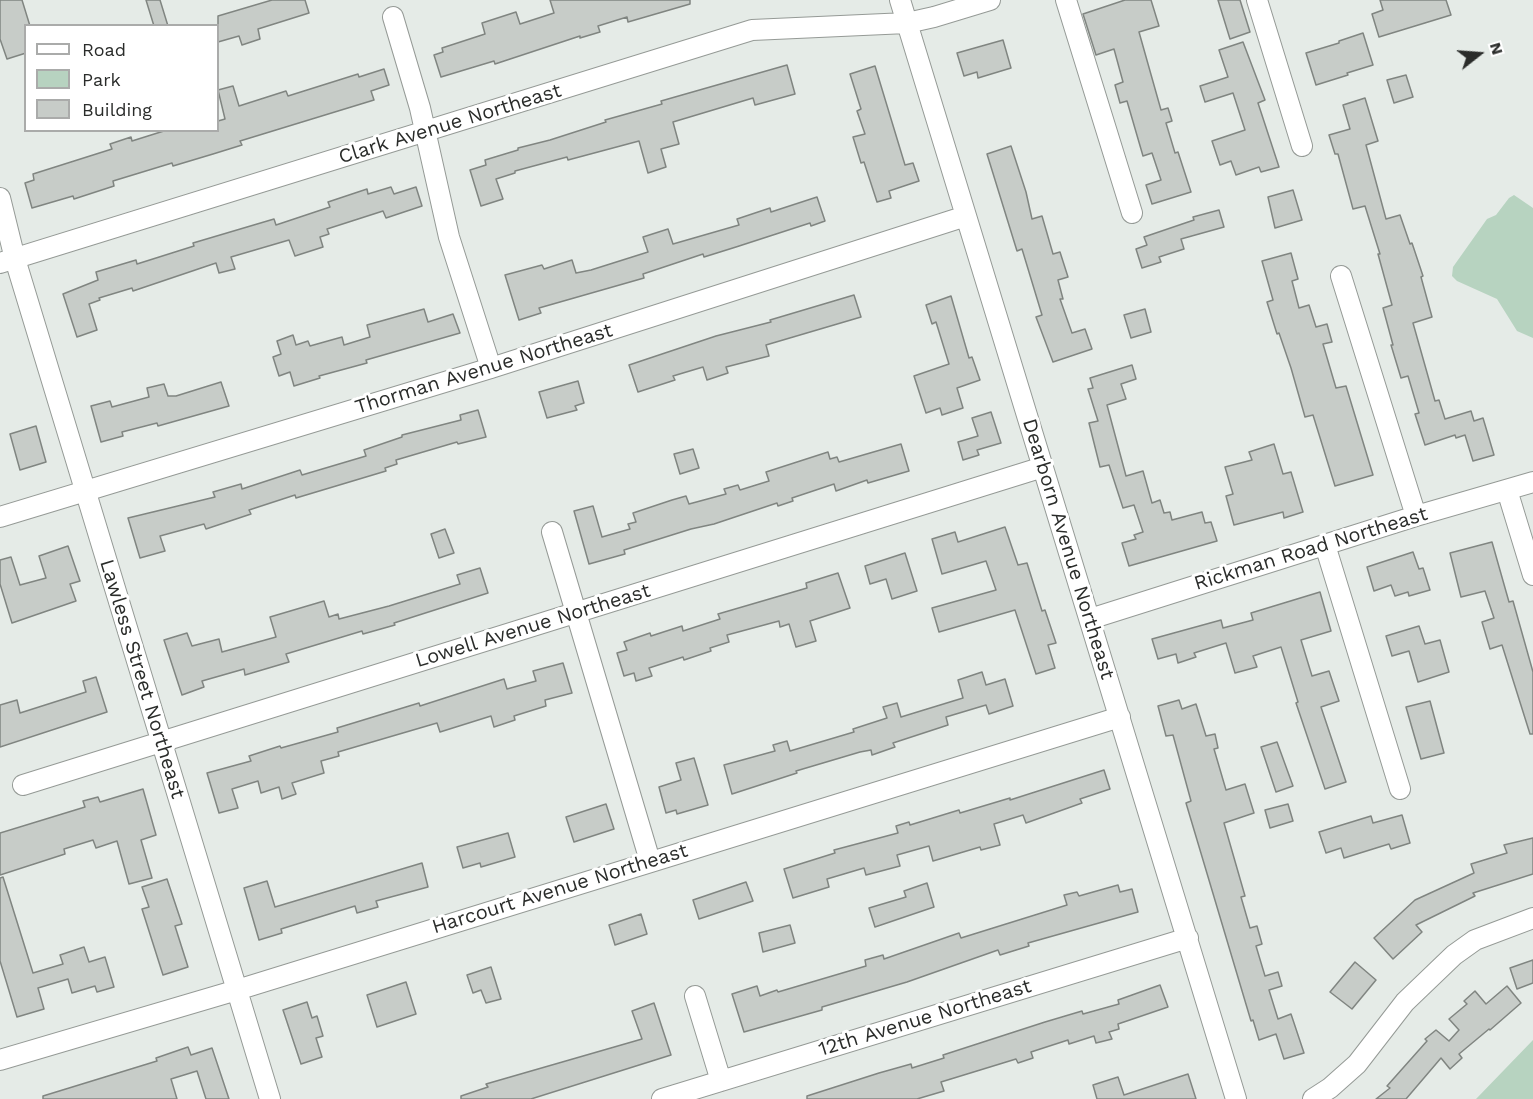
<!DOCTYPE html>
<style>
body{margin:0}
#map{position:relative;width:1533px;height:1099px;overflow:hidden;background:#e5ebe7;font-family:"Work Sans",sans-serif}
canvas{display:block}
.legend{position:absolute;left:24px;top:24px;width:195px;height:108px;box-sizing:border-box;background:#fff;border:2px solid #aaabaa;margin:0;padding:8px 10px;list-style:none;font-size:18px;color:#2a2c2a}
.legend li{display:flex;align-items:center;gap:12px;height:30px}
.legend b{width:30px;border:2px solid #aaabaa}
.north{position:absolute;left:1449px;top:24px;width:60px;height:60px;-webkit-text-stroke:4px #fff;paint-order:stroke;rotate:73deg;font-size:16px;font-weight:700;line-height:24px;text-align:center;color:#2a2c2a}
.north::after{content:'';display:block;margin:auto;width:21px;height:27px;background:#2a2c2a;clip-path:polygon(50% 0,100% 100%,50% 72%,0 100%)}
</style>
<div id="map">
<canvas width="1533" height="1099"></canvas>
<ul class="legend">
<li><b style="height:8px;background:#fff"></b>Road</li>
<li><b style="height:16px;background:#b7d3c0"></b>Park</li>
<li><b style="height:16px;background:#c7ccc8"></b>Building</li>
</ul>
<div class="north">N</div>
</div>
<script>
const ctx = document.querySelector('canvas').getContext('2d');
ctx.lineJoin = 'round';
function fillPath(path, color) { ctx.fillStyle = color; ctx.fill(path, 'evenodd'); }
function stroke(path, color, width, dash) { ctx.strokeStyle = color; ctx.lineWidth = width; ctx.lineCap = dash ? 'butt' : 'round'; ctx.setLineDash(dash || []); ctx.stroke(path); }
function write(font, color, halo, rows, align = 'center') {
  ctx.font = font + ' "Work Sans",sans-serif'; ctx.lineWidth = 6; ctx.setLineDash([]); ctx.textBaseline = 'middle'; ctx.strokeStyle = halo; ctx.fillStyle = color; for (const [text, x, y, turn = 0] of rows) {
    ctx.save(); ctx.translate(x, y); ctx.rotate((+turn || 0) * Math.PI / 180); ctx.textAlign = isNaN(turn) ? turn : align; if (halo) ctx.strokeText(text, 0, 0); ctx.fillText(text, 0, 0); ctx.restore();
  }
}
fillPath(new Path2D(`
 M1514,195L1533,208V338L1517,331L1497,299L1457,281L1452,276L1453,267L1487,219L1496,215L1509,198Z
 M1533,1040V1099H1476Z`), '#b7d3c0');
const building = new Path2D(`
 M0,0H22L30,26H26V53L7,59L0,39Z
 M146,0H160L168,26H154Z
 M272,0H305L309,13L258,29L260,39L242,45L239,36L218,42V16Z
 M550,0H690V4L628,22L627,17L598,26L600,32L580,38V36L495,64L494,61L441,77L434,55L443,52L442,48L485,34L482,23L516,12L520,24L554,13Z
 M1125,0H1151L1159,26L1139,32L1161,110L1168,108L1172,121L1166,123L1175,153L1178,152L1191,192L1152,204L1146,185L1161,180L1152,153L1143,156L1127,101L1120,103L1115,85L1123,82L1114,49L1096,55L1083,14Z
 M1218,0H1240L1250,32L1230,39Z
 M1380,0H1446L1451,15L1379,37L1372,14L1383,10Z
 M1363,33L1373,65L1347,73L1348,75L1316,85L1306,53L1339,43V41Z
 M1003,40L1011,68L978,78L977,72L964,76L957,53Z
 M1243,42L1265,100L1258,103L1279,167L1261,172L1259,167L1236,175L1231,161L1220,165L1212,141L1245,130L1233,93L1205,102L1200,86L1228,77L1219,50Z
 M787,65L795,94L755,105L753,98L673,122L679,144L661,149L666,167L648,173L639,141L568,160L567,157L515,171V173L496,179L503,199L481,206L470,170L486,165L485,160L518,150V148L550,140L606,122L605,120L662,104L661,101Z
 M875,66L905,165L913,163L919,181L889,191L891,198L877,202L864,162L861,163L853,137L865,134L857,111L861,109L850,74Z
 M384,69L389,85L371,91L374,100L240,141L242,145L213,154L173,166L172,163L113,181L114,186L74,199L73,196L32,208L25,183L34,180L33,174L112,149L110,144L131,137L132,141L167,130H218V121L225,119L218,90L233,86L239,106L286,91L288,96L358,74L359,77Z
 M1406,75L1413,97L1394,103L1387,80Z
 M1365,98L1378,141L1366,145L1386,219L1400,215L1410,244L1412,243L1423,276L1421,277L1432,317L1413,323L1435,401L1439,400L1445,419L1471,411L1474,421L1483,418L1494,455L1473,461L1465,435L1456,438L1455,435L1425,445L1415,414L1419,413L1408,376L1401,378L1391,345H1393L1383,308L1392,305L1378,254H1380L1365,206L1353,209L1338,154H1335L1329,135L1350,129L1343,105Z
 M1011,146L1026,192L1032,219L1042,216L1053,254L1060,252L1068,277L1058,280L1063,299H1060L1072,333L1085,329L1092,349L1053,362L1036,317L1042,315L1022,249L1017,251L987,154Z
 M391,187L394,194L416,187L422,206L386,218L383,211L327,229L329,234L320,237L323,247L295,256L289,240L231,257L235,269L219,273L216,263L133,291L132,288L99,298L100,300L89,304L97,330L77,337L63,294L98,280L96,272L136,260L137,264L194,246L193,243L274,219L276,225L330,207L328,202L367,189L368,194Z
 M1293,190L1302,220L1275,228L1268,197Z
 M817,197L825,221L811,226L810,223L736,247L704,257L703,254L643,274L644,278L539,308L541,313L519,320L505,275L542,265L544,269L572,260L576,273L591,270L648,252L643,237L668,229L673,244L739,225L737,219L770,208L771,212Z
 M1219,210L1224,227L1181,239L1184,249L1159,257L1161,262L1142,268L1136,249L1147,245L1144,237L1194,220L1193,217Z
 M1291,253L1298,279L1292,281L1299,308L1309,305L1316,327L1327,324L1332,342L1323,344L1336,388L1346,386L1373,475L1335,486L1313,415L1305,417L1291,368L1279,333L1277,334L1267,302L1273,300L1262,261Z
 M854,295L861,317L766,345L769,356L726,367L728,373L707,380L703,367L673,376L675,380L638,392L629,365L716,336L771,322L770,320Z
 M951,296L969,358L972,357L980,380L957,388L963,408L942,415L940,408L926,413L914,376L949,364L936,322L932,324L926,305Z
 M424,309L428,322L453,314L460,333L366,360L367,363L319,376L320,378L294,386L290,372L279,376L273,357L281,354L277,341L293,335L296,345L308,341L310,346L342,337L344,345L370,337L367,325Z
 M1145,309L1151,332L1131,338L1124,315Z
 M1132,365L1136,379L1121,384L1126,399L1107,405L1126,476L1143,471L1152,503L1160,500L1164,513L1170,512L1172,520L1202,512L1205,523L1211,522L1217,541L1129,566L1122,543L1136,539L1134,535L1143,532L1134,505L1123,508L1109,465L1100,467L1089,423L1098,421L1088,389L1093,388L1090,378Z
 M578,381L584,403L575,406L577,410L547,418L539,392Z
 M221,382L229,406L158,426L157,423L122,432L123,436L101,442L91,406L110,401L112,407L149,397L147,388L164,384L168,396H176Z
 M478,410L486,437L458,444L457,442L396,460L397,464L385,468L386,471L296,498L295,495L249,510L251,514L206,529L204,524L160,536L165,551L140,558L128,518L215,497L213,492L241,484L242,489L300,470L302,475L366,456L364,450L402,437V435L461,420L460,415Z
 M991,412L1001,443L977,450L979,455L963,460L958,442L978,436L972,418Z
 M36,426L46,462L20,470L10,434Z
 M901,444L909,471L868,483L867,480L836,491L834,484L792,498L793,501L778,506L777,503L714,524L691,529L624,550L625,554L589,564L574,511L593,506L602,537L630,529L628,524L636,522L633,513L672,500L686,496L689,504L726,494L724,489L738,485L740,490L769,481L766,472L828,452L830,459L837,457L839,462Z
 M1274,444L1283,474L1291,472L1303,512L1284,518L1283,512L1234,525L1226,496L1233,494L1225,467L1252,460L1249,452Z
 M693,449L699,468L680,474L674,454Z
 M1005,527L1018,565L1027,563L1042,611L1045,610L1056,643L1048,645L1055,668L1036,674L1015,610L939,632L932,608L996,590L986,561L942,574L932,539L955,532L958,542Z
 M445,529L454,553L439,558L431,534Z
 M1492,542L1509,602L1513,601L1533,672V734H1530L1502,645L1490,649L1482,622L1494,618L1485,591L1461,597L1450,553Z
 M68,546L80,581L70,584L76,601L12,623L0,584V560L11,557L20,585L46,578L39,556Z
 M1413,552L1419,569L1423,568L1430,590L1409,596L1408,592L1395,596L1391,585L1374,591L1367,567Z
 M905,553L917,591L892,599L886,579L870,584L865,566Z
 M480,568L488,593L394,623L395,625L363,634L362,631L286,654L289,662L245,675L244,669L202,681L204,687L182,695L164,640L187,633L192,646L219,639L222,652L276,637L270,617L324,601L329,617L338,614L339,619L389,606L460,584L457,575Z
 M838,573L850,608L810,621L816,641L796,647L789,624L780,627L779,621L727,635L729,642L710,648L711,651L684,660L683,657L649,668L652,676L636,681L634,673L624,676L617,653L627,650L624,642L650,633L651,636L682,626L683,631L720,619L718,614L807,588L806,583Z
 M1320,592L1331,631L1301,640L1312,676L1329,671L1339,701L1321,707L1346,782L1325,789L1296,703L1298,702L1281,647L1253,656L1257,667L1235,673L1226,643L1194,653L1196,657L1178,663L1176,654L1158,659L1152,639L1221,620L1223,628L1253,620L1251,613Z
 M1419,626L1425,644L1440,640L1449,672L1418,682L1409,651L1392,656L1386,636Z
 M563,663L572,693L545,700L546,706L514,716L515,720L494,727L491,716L440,732L437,723L338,752L339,756L321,761L324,773L292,783L296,794L282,799L279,787L261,793L258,781L232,789L238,808L219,813L207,773L251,761L249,756L280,746L281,748L338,732L337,728L419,703L420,706L504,679L507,689L536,681L533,671Z
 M982,672L986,685L1005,679L1013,706L989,714L986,705L946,717L948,725L893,743L895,747L872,755L871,750L860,752L796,771L797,773L732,794L724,765L775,751L773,745L787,741L790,751L854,732L853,729L887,718L883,707L897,703L901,717L963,698L958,680Z
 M96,677L107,712L0,747V705L17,700L20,713L86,692L83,681Z
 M1179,700L1182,709L1196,704L1206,736L1215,734L1218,748L1214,749L1226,790L1245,784L1254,813L1224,823L1245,896L1241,897L1250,928L1257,926L1262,944L1256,946L1265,976L1278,972L1282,986L1269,990L1278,1019L1291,1014L1304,1053L1284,1059L1276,1034L1259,1040L1253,1020L1251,1021L1186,803L1191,801L1173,735L1166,736L1158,706Z
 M1430,701L1444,753L1421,759L1406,707Z
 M1277,742L1293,786L1276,792L1261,747Z
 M694,758L708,805L677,814L676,810L666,813L659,787L681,780L676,763Z
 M1104,770L1110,789L1080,799L1082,803L1026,823L1023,815L994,824L1000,845L981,850L980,847L933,861L929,846L897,855L900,866L866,875L864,868L827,879L829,887L793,898L784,869L835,853L834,850L898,833L896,826L909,822L910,825L959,810L960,813L1010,798V800Z
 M143,789L156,835L141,840L152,878L129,884L117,841L96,848L93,840L64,849L65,854L0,875V833L85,807L83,801L98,797L100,802Z
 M606,804L614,829L574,842L566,817Z
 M1288,804L1293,821L1270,828L1265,810Z
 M1402,815L1410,843L1391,849L1389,844L1344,858L1341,848L1326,853L1319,832L1371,816L1373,823Z
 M508,833L515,857L481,867L480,863L463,868L457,847Z
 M1533,838V874L1473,893L1475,896L1416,925L1422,932L1393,959L1374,938L1415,900L1474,873L1471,864L1507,853L1504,845Z
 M422,863L428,887L376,901L378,907L357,913L355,906L281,929L282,933L259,940L244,888L267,881L275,907Z
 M3,877L33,973L63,964L60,955L84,947L89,962L105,957L114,987L97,992L95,986L72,993L68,979L38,988L44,1009L17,1017L0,961V878Z
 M167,879L182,924L175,926L188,967L163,975L142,909L149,907L142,887Z
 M746,882L753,901L699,919L693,900Z
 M927,883L934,907L875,927L869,908L906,897L904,891Z
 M1118,885L1120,892L1132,889L1138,912L1028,943L1029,946L1000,955L998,950L907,982L822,1007V1010L744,1032L732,994L757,986L760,996L777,990L778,992L866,966L865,960L883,955L884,959L959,933L961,938L1067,905L1064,895L1077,892L1079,896Z
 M641,914L647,934L615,945L609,925Z
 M790,925L795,943L763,952L759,933Z
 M1533,960V983L1517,989L1510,968Z
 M1355,962L1376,980L1352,1009L1330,992Z
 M491,967L501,999L486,1003L481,990L473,993L467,975Z
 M406,982L416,1014L377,1027L367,995Z
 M1160,985L1168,1007L1118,1024L1119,1029L1109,1032L1112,1039L1096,1043L1094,1036L1069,1044L1068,1040L1031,1052L1033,1058L1018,1063L1016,1059L941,1082L944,1091L917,1099H807V1096L879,1073L911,1064L912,1068L944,1058L943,1055L1045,1022L1082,1011L1083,1014L1119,1004L1118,1000Z
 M1507,986L1521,1003L1490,1030L1489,1029L1459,1054L1462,1058L1450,1069L1441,1058L1406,1099H1376L1390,1088L1387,1086L1427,1041L1425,1039L1436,1030L1449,1041L1459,1030L1449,1019L1467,1004L1464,1001L1475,991L1486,1004Z
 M307,1002L312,1018L317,1016L323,1036L316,1038L322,1057L301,1064L283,1010Z
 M654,1003L671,1055L531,1099H461V1096L488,1087L486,1084L642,1039L632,1011Z
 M188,1047L191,1055L212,1048L229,1099H206L197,1071L171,1079L177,1099H43V1096L157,1061L156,1058Z
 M1188,1074L1196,1099H1097L1093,1085L1118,1077L1124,1095Z`);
fillPath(building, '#c7ccc8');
stroke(building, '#808581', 1.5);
const minor = new Path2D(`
 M900,0L1236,1099
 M1066,0L1132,213
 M1257,0L1302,146
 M393,17L420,108L449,237L491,368
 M0,198L15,259L270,1099
 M0,263L752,30L907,23L934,17L990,0
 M1341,276L1416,516
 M1507,490L1533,575
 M0,517L491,368L966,216
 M552,532L650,861
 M1325,545L1400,789
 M1090,619L1416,516L1533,482
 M23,785L1043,467
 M695,996L721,1081
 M0,1060L237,990L1120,717
 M662,1099L1188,938
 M1313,1099L1330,1088L1357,1064L1405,1002L1454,955L1475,940L1533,918`);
stroke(minor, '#959a96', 22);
stroke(minor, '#fff', 20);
write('20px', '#2a2c2a', '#fff', [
 ["Clark Avenue Northeast",450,124,-17],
 ["Thorman Avenue Northeast",484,369,-17],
 ["Dearborn Avenue Northeast",1068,549,73],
 ["Rickman Road Northeast",1311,549,-17],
 ["Lowell Avenue Northeast",533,626,-17],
 ["Lawless Street Northeast",142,679,73],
 ["Harcourt Avenue Northeast",560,889,-17],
 ["12th Avenue Northeast",925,1018,-17]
]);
</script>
